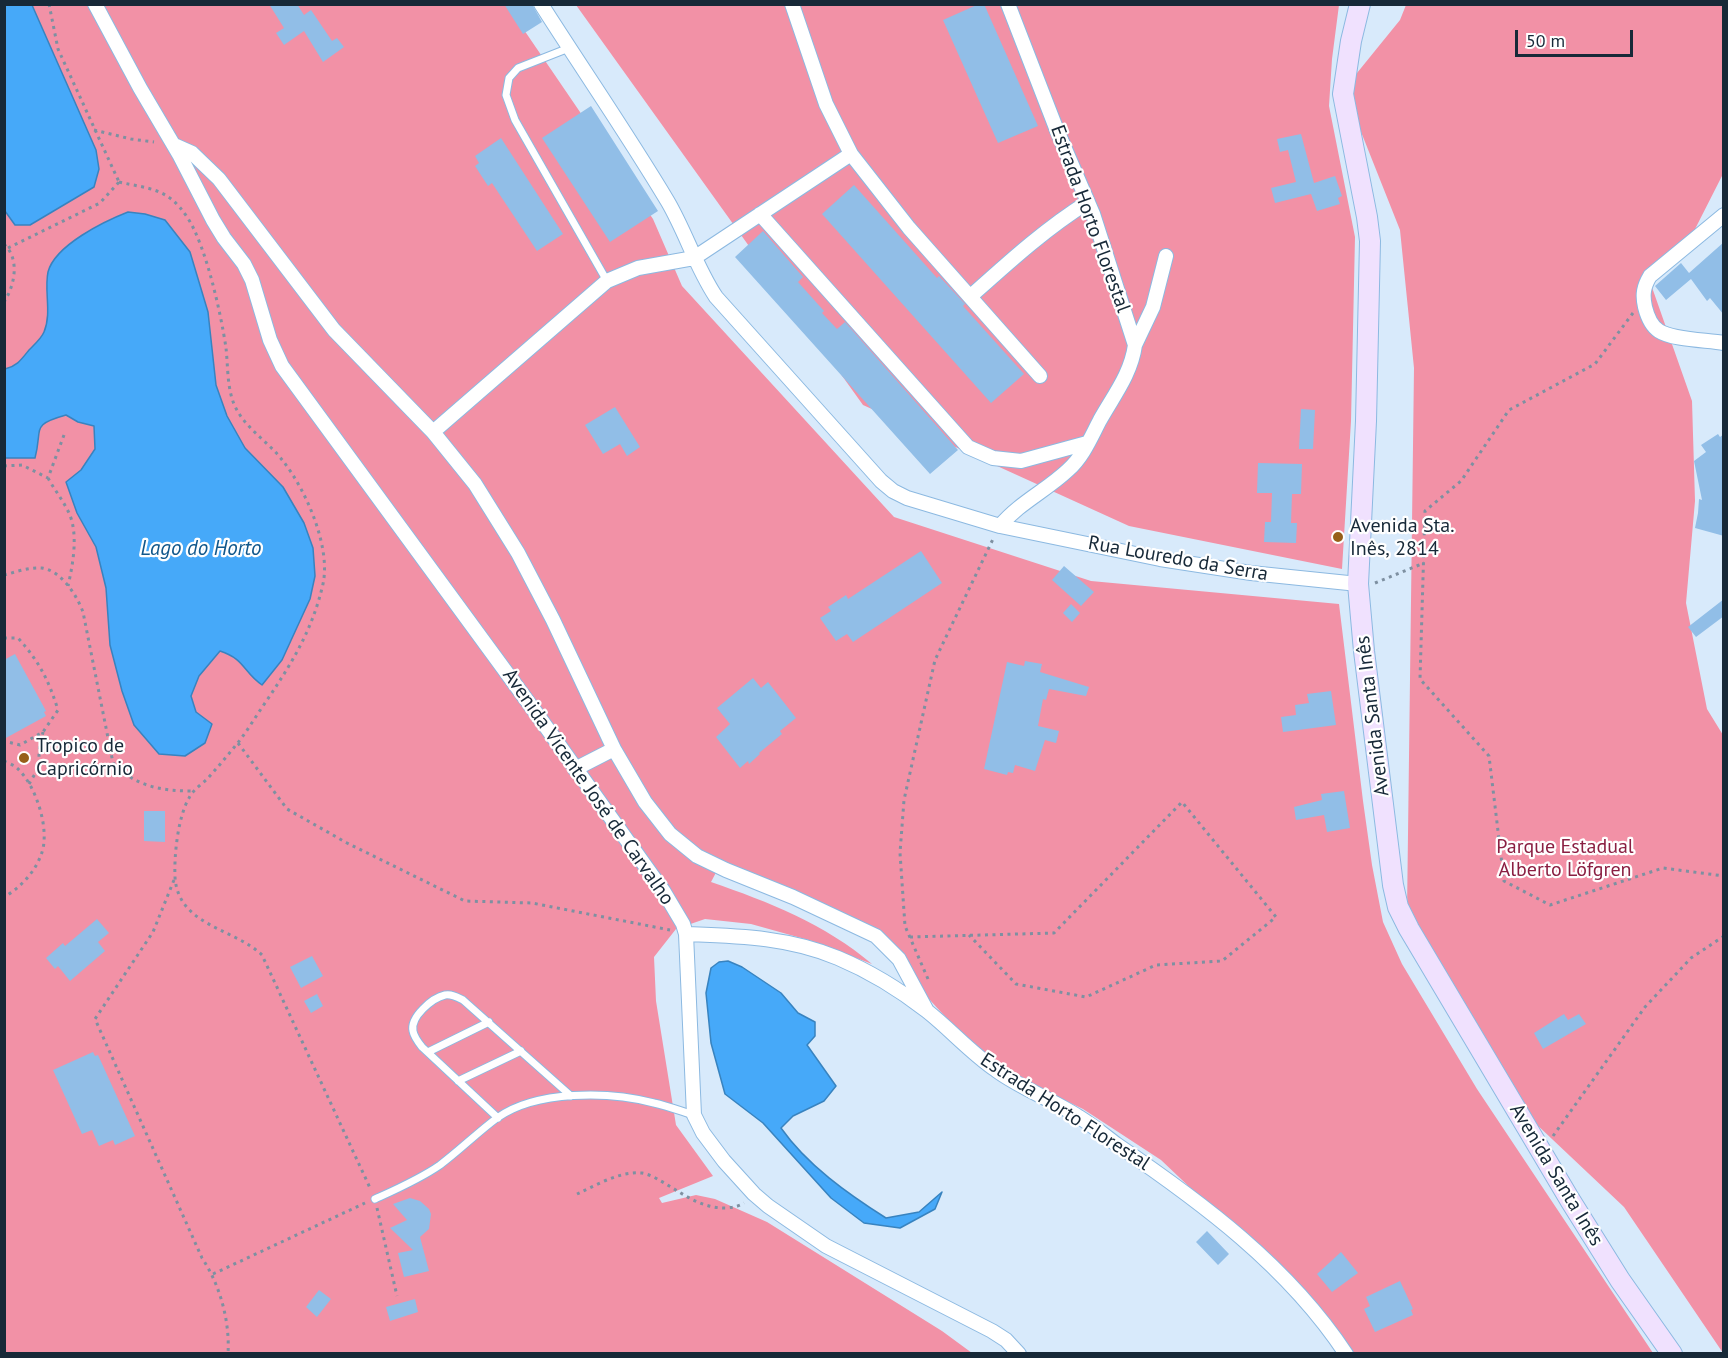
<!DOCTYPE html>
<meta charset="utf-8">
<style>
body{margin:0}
#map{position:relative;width:1728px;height:1358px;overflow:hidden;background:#d8eafb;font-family:"PT Sans",sans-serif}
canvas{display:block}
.frame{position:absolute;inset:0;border:6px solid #172938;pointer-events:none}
.scale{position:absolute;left:1515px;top:30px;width:118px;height:27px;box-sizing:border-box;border:3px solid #172938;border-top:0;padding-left:8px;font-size:18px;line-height:21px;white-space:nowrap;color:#172938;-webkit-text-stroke:4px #fff;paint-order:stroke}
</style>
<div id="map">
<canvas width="1728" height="1358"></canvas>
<div class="frame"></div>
<div class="scale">50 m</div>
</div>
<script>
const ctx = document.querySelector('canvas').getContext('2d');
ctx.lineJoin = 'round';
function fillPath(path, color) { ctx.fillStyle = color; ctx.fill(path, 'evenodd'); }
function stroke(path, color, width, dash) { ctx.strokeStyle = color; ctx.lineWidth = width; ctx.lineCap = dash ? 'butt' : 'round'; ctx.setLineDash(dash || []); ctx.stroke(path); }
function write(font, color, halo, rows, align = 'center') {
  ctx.font = font + ' "PT Sans",sans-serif'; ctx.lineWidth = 4.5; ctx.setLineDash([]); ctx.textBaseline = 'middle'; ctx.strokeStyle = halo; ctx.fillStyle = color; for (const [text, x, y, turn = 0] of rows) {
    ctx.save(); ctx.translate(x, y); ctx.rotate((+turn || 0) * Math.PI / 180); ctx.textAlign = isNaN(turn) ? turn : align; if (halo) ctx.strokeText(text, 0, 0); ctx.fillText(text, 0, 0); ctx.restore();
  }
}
fillPath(new Path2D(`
 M5,4L507,5L653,219L682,286L894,517L1091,581L1339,604L1363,801L1372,865L1383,922L1402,964L1477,1089L1653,1353H1349L1318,1309L1161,1160L1083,1109L1010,1074L961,1034L887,953L846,922L721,863L711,882C769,902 825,924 872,964L812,941L751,924L705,919L676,929L654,957L656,1001L676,1125L713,1176L659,1198L662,1203L696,1195L715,1199L767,1222L942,1331L972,1353L5,1354Z
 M576,5H1339L1332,59L1329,106L1355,237L1351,421L1342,569L1129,526L863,405Z
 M1406,5H1723V174L1692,235L1648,276L1692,401L1695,501L1686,603L1707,709L1723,735V1353L1624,1207L1534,1122L1407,912L1414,368L1400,230L1344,89L1400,20Z`), '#f291a6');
const water = new Path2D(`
 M4,5H32L96,150L99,169L94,187L30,225H15L5,211Z
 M128,212L145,214L165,220L190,252L208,312L216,385L227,416L245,448L283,487L304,523L313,548L315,576L310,599L282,660L262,685C243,672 245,659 220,651L199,676L191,696L196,712L212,724L205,743L185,756L159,754L134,725L122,691L110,645L106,588L96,547L77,513L66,482L81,470L95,449L94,426L78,422L66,415C30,425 43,428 35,458H5V369C17,366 21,360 29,350C34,345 41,339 44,332C52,313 44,291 48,272C55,245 105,221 128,212Z
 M728,961L742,967L781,993L798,1013L815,1022V1036L807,1045L836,1086L824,1101L793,1116L781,1128C807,1165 848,1194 886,1218L919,1212L942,1192L935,1209L900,1228L864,1223L831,1198L763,1123L725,1094L711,1043L706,993L711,968L719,962Z`);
fillPath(water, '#46a9f9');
stroke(water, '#3883bf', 1.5);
fillPath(new Path2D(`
 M269,4H297L304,15L311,10L332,41L337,38L344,47L323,62L304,31L284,45L276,33L284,28Z
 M504,4H532L542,22L523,34Z
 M979,4H984L1038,126L998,143L943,20Z
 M591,106L658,211L610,242L542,138Z
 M1301,134L1314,183L1335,176L1342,196L1338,198L1340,204L1317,211L1311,194L1275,203L1271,188L1296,182L1288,150L1280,152L1277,139Z
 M501,138L563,234L537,251L492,183L488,186L475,166L479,163L475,156Z
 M854,185L937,278L939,276L965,304L963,306L1024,374L991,403L822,214Z
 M763,231L803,277L798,282L824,311L822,313L837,329L845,322L958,450L930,474L735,257Z
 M1724,242V315L1710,298L1707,301L1691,279L1666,300L1655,286L1681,263L1689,273Z
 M615,407L640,447L627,456L620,444L603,454L585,425Z
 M1301,409L1315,410L1313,449H1299Z
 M1718,434L1720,437L1724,434V536L1695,528L1698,513L1699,499L1702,500L1694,461L1706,452L1701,445Z
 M1258,463L1302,464L1301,494H1292L1291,523H1297L1296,543L1264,542L1265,522H1271L1272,493H1257Z
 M921,551L942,583L853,642L847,634L836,641L820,618L831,611L828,607L846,595L848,599Z
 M1064,566L1094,592L1081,606L1052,580Z
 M1724,599V616L1696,637L1688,627Z
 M1071,604L1080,613L1072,622L1063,613Z
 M15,654L46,711L44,712L46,716L4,739V660Z
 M1025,661L1042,664L1040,672L1089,687L1086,696L1049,689L1046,700L1043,699L1038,726L1059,731L1056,743L1045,740L1035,771L1015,765L1013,773L1008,772L1007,775L984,769L1007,662L1024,666Z
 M753,678L761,688L768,682L796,718L780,731L782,734L759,753L760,754L749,764L748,761L740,768L716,737L730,724L717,708Z
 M1331,691L1336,725L1283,732L1281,717L1296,715L1295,705L1309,703L1307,694Z
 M1344,791L1350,828L1327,832L1324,815L1296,820L1294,807L1322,800L1321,794Z
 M144,811H165V842L144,841Z
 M97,919L109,933L98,942L105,951L70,981L58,966L55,969L46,958L63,943L65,946Z
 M312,956L323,976L301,988L290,967Z
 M317,994L323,1006L311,1013L304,1001Z
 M1564,1014L1568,1020L1579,1014L1586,1024L1543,1049L1534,1033Z
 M93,1052L95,1056L98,1055L135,1136L115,1145L113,1140L99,1146L92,1130L82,1134L53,1070Z
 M410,1198L420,1201L429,1209L431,1214L429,1229L420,1237L429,1271L404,1277L398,1253L413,1250L390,1228L407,1220L393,1204Z
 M1207,1231L1229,1254L1218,1265L1196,1242Z
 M1341,1252L1358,1273L1332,1292L1317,1274Z
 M1400,1281L1413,1309L1411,1310L1413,1315L1375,1332L1364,1309L1370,1306L1366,1297Z
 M319,1290L331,1299L317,1317L306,1307Z
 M415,1299L418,1312L390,1321L386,1307Z`), '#91bee7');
const service = new Path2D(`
 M569,48L518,68L509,78L506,95L515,120L607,281
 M428,1052L489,1022
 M458,1081L521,1051
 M498,1118L422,1047C418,1042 414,1037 413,1031C410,1017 432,998 445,995C452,994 457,997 463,1000L571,1096
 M375,1199C397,1189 420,1179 440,1165C460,1150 478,1132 497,1118C536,1090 609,1091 654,1103C667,1106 681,1111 694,1115`);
const minor = new Path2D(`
 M95,4L140,88L180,156L213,220L224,238L244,264L252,280L270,340L282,366L539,717L664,892L683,924L686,934L694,1115L703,1133L724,1161L754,1194L768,1206L826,1246L992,1331L1006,1340L1019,1354
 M541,4C583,70 628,135 668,202C686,233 696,267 716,297L881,481L893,491L907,498L1000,526L1160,559L1251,573L1358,584
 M792,4L826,104L851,154L909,228L1040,376
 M174,145L192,153L219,179L334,330L433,432L475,484L518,553L553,620L614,749L645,802L670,834L697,856L726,870L793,897L876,936L899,959L927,1011
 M760,214L968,447L993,458L1021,461L1087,443
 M1724,215L1650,276C1644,286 1642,294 1645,307C1647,315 1651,326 1659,331C1673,340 1707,340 1724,343
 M971,296C1009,262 1045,229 1088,202
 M1135,345L1153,307L1166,256
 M433,432L607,281L638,268L694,258L851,154
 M1000,526C1019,503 1047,490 1068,470C1083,457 1091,437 1100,420C1114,395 1131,374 1135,345L1093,214L1056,128L1008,4
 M575,769L614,749
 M686,934C738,936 789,937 838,958C869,971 900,990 927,1011C951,1030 971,1053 996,1070C1022,1089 1053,1100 1079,1117C1092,1125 1104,1135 1116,1144C1201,1202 1288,1266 1346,1354`);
const secondary = new Path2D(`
 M1360,4L1351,41L1343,94L1367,217L1370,241L1366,421L1358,584L1364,651L1393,885L1398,907L1409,929L1570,1200L1620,1280L1672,1354`);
stroke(service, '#8cb9e1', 9);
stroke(minor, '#8cb9e1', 16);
stroke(secondary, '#8cb9e1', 22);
stroke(new Path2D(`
 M49,4L58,49L119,182
 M94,130L131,139L154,142
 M119,182C150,189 168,188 187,217C206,245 221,314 226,348C228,366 227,387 234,404C244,428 268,441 283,461C306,490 331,547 323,584C312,632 290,666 263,706C254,719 246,733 236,745C227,756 218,767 208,778C202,784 193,790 189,798C178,817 174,855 175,877C178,926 234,928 262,955L371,1190
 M4,244C20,259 15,285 4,302
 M8,248L100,203L119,182
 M1633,313L1595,364L1509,410L1461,481L1425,511L1420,679L1489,756L1504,881L1550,905L1663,868L1724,876
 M4,466L22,465L48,478L64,435
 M48,478C54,489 62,499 68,511C79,532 73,564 68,586
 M4,575C16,572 29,567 42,568C62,571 77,596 83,612L113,763C136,787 162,791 194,791
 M1375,583L1424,563
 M4,638H18C39,661 49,681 58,710L43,732L20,745L4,741
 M238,743L287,809L347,843L465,901L532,903L670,930
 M4,761C8,763 14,765 17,768C36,785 51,831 41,855C35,872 20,888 4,897
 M29,784L39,767V751L43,732
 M174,880L153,932L95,1019L202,1258C220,1285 230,1321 228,1354
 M910,937L1054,933L1182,802L1276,917L1222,961L1156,965L1086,997L1016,984L969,935
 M928,979L905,926L900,853L904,800L935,660L993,539
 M1553,1136L1645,1007L1691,958L1724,936
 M577,1194C597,1185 619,1171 642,1173C648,1174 654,1177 659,1180C681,1192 700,1209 727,1208C733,1207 738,1207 744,1203
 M377,1208L397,1296
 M213,1274L365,1203`), '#7e90a1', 3, [3, 4.5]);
stroke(service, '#fff', 7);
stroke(minor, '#fff', 14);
stroke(secondary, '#f0e1fe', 20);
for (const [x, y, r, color] of [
 [1338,537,6,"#975f19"],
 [24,758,6,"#975f19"]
]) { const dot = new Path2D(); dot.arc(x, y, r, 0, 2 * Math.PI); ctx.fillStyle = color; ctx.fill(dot); stroke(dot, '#fff', 2); }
write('20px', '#172938', '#fff', [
 ["Estrada Horto Florestal",1090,219,70],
 ["Rua Louredo da Serra",1178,559,10],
 ["Avenida Santa Inês",1373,716,-97],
 ["Avenida Vicente José de Carvalho",588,787,55],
 ["Estrada Horto Florestal",1065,1112,33],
 ["Avenida Santa Inês",1556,1175,59]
]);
write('20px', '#172938', '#fff', [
 ["Avenida Sta.",1350,526],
 ["Inês, 2814",1350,549],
 ["Tropico de",36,746],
 ["Capricórnio",36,769]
], 'left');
write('20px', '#8a1f42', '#fff', [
 ["Parque Estadual",1565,847],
 ["Alberto Löfgren",1565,870]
]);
write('italic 21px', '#11588c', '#fff', [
 ["Lago do Horto",201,549]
]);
</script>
